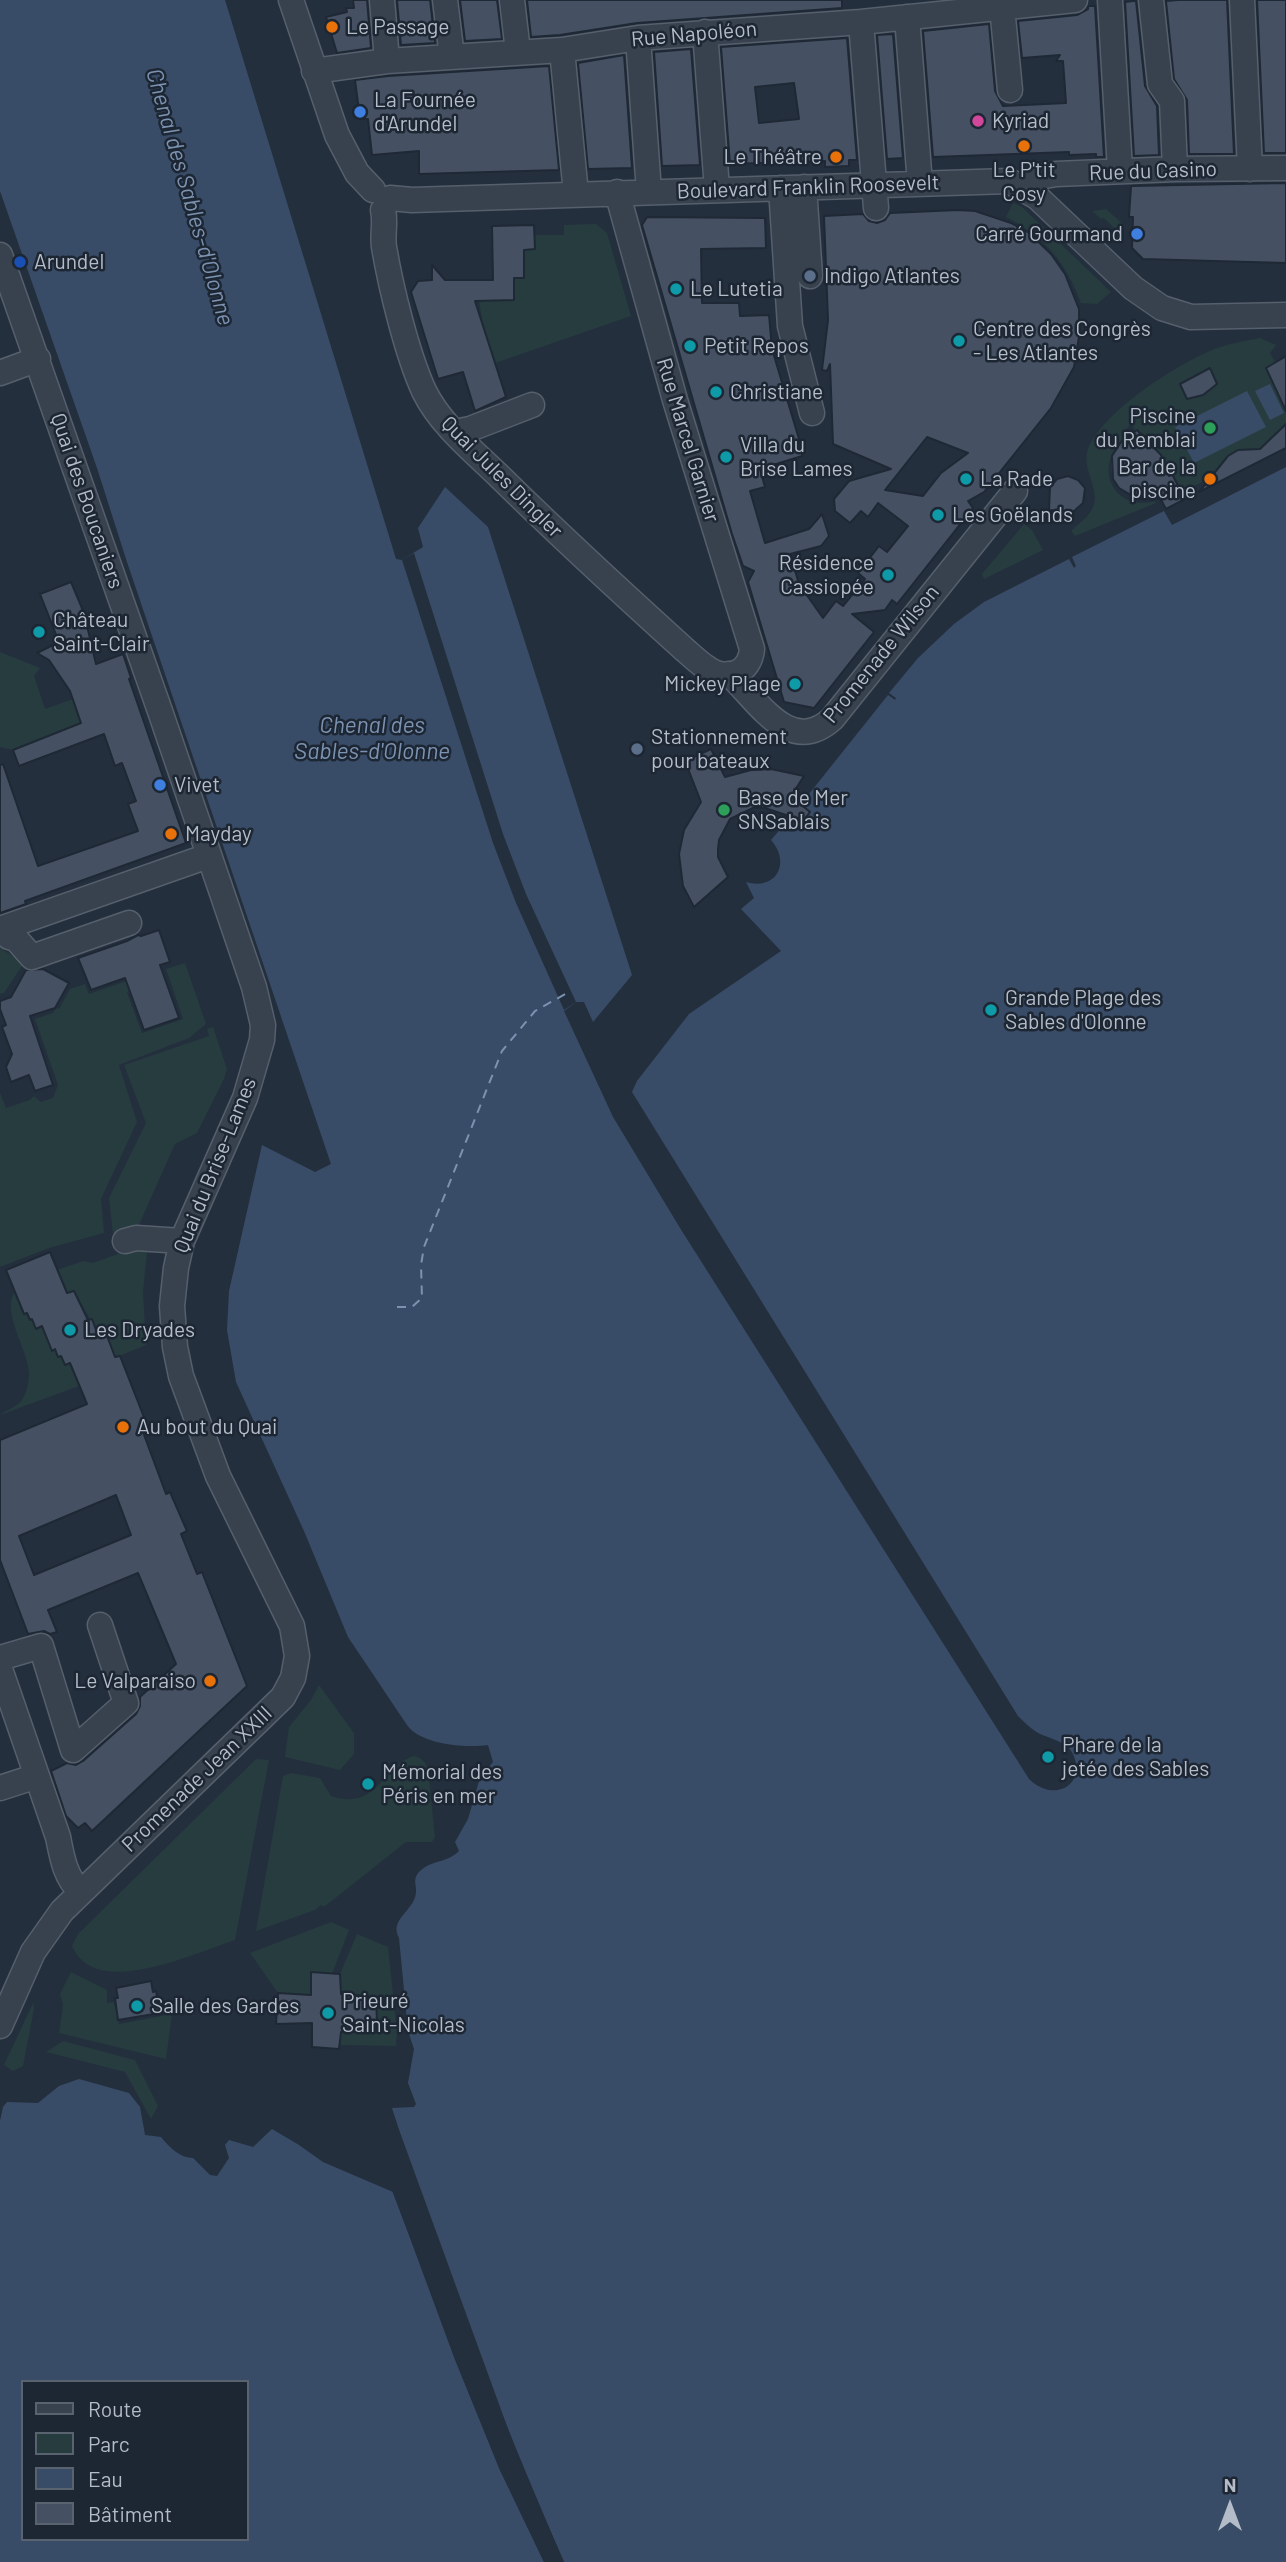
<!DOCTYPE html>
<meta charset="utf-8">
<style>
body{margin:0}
#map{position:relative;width:1286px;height:2562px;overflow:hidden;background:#242f3e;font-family:Barlow,sans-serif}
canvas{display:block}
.legend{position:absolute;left:21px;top:2380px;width:228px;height:161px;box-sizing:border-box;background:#1d2633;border:2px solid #59626f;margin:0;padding:9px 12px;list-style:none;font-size:21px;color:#b4bcc9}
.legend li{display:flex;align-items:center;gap:14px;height:35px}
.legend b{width:35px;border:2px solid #59626f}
.north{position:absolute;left:1195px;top:2471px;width:70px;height:70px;-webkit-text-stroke:5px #1d2633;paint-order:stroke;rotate:0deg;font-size:19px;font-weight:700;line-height:28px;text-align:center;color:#b4bcc9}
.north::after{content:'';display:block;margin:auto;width:24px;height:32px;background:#b4bcc9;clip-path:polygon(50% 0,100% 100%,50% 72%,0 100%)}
</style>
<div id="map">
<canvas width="1286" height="2562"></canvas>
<ul class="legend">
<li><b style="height:9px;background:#38414e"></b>Route</li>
<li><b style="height:19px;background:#263c3f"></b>Parc</li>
<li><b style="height:19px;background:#394c67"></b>Eau</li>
<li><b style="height:19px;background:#455162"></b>Bâtiment</li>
</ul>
<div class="north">N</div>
</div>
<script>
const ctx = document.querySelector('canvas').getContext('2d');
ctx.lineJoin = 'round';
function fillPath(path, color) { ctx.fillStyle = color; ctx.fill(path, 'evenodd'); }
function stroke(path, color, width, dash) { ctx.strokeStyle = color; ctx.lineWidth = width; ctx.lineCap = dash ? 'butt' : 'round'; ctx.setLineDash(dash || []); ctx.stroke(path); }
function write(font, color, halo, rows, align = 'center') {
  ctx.font = font + ' Barlow,sans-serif'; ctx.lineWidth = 5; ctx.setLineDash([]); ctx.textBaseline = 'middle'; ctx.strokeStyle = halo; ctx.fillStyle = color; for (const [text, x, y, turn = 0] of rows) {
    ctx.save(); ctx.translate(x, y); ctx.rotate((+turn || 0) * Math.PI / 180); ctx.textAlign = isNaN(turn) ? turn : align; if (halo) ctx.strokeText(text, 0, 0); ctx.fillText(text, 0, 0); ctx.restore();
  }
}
fillPath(new Path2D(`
 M1013,203L1022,207L1111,292L1097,304L1081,303C1066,263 1045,237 1006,217Z
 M1106,209L1124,225L1121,238L1113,232L1114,228L1104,218L1101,219L1092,211Z
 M596,224L607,233L631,316L495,363L483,326L479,301L514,300V278H524L514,250L534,249V235H564V225Z
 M1260,338L1276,345L1270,353L1275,362L1286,356V448L1206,489L1202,482L1176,496L1179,502L1166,509L1159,496C1128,508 1096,474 1118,446C1123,440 1130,436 1136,432L1131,423L1125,431L1127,436C1091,463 1112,513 1155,501L1156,503L1075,536L1071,531C1078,524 1090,516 1093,507C1101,490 1081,469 1088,449C1102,412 1176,365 1212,350C1227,344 1244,341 1260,338Z
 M1024,524L1032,530L1043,550L984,579L982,574Z
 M0,652L40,668L34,676L45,709L73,699L127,705L13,750L0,747Z
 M0,948L24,963L4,993L0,994Z
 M185,963L206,1024L189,1038L119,1065L137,1122L101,1199L104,1233L49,1248L0,1267V1093L6,1108L30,1100L34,1096L41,1102L53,1098L58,1085L35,1019L53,1013L56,1008L59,1009L70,989L85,984L89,994L129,980L133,990L127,992L142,1033L183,1019L166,969Z
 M213,1027L227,1069L224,1079L197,1133L175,1144L138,1227L113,1234L109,1198L146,1123L124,1065L209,1036L207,1029Z
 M129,1250L147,1252L143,1292L146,1345L114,1358L104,1328L96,1330L74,1291L67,1293L57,1270L83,1261L93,1263Z
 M15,1292L24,1314L27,1313L30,1320L32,1319L42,1326L52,1350L55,1349L61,1356L65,1365L70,1363L79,1386L0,1415C6,1410 17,1407 22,1400C26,1394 29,1382 29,1374C29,1351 0,1311 15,1292Z
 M319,1685L354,1733V1754L340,1770L285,1757L289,1727L311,1700Z
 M413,1756C421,1757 425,1761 428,1769L435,1837L432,1842H406L324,1907L321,1905L315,1910L256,1931L283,1776L291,1773L320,1778L331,1796C378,1811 380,1768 413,1756Z
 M256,1759L269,1760L235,1940C199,1952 111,1992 81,1959C77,1956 74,1950 72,1946L78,1934Z
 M331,1922L349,1930L332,1974L312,1995L278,1993L250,1953Z
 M357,1934L388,1947L397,2032L396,2046L340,2045L339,2030L347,2023H380L377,2021L376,1996H341L340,1974Z
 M71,1972L107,1990V2003L114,2002L119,2024L172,2014L166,2059L59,2033L63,2005L60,1994Z
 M33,2003L34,2009L23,2066L13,2071L4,2065Z
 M63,2041L135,2060L158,2106L151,2119L125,2072L46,2052Z`), '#263c3f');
fillPath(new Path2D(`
 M0,0H225L396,559L402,560L423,547L418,528L445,487L488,527L632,975L593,1022L584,1002H576L564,1011L613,1117L680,1228L1029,1779C1053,1803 1087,1786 1073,1754C1067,1740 1047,1739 1035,1731C1029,1727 1024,1722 1018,1716L632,1092L637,1081L689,1014L781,951L741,909L754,898L746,882C777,891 791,862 771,840L790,818L800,825L801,804L888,695L895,700L896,698L889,693L918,658L954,624L984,602L1069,559L1074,568L1076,566L1072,557L1164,511L1172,525L1286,467V2562H564C500,2414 440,2262 392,2108L414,2107L416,2104L408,2083L414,2049L408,2031L399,1938C389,1919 414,1911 416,1893C417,1885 412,1880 419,1872C430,1860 448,1863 459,1851L455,1842L468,1819L480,1778L493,1762L488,1745C466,1748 421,1745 407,1725L348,1637L304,1531L236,1382L227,1330L229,1291L262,1145L315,1172L331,1164L127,562L97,468L0,191Z
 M1270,384L1284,413L1270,420L1255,391Z
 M1247,391L1266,427L1194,463L1175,427Z
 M79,2079L129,2093L140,2107L145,2135L161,2137C169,2147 180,2158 193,2158L210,2175L217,2176L229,2158L225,2145L229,2140L253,2147L272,2129L299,2145L323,2162L393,2192L455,2360L499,2468L544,2562H0V2121L3,2107L7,2102L38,2103L59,2086ZM23,2382H247V2539H23Z`), '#394c67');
fillPath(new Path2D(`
 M414,553L503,834L526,894L576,1002L564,1010L516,903L493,843L402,560Z
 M390,2105L519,2459L564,2562H561L488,2391L410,2177L388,2109Z
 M391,2188L396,2191L458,2358L502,2466L548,2562H544L499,2468Z`), '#242f3e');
stroke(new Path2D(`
 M397,1307H412L422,1298L421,1265L424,1247L502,1051L535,1011L567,993L569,990`), '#7c92b1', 2, [9, 7]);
const building = new Path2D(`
 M353,0H367L371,48L337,53L326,17L347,12L346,8H354Z
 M397,0H430L435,43L401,45Z
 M460,0H497L502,39L465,41Z
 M527,0H842V8L637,23L560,35L531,37Z
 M1178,0H1227L1234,154H1189L1187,100L1174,79L1166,1Z
 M1257,0H1286V153H1264Z
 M1133,1H1136L1145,86L1157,106L1159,155L1134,156L1125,2Z
 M1088,6H1095L1104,157H1096V154L1069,155V152L933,157L923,31L989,24L995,91L1003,106L1066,103L1063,61H1056L1060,55L1022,58L1018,21L1077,15L1088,9Z
 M893,34L903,158L887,159L877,35Z
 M847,38L857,160H849V166L825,167V161L730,164L721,47ZM794,83L799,119L759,123L755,87Z
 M691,49L700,165L662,166L654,52Z
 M624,55L632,168L588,169L578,63Z
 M549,66L559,170L419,174V151L372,155L368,119H360L355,80L388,76Z
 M1286,183V263L1143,259L1132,248L1133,217H1129L1131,186Z
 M958,210L975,211L1011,223L1029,233L1051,254L1065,274L1079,309V337L1074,367L1051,408L984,492L968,501L973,508L897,604L892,600L885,610L852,614L874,632L814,708L784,702L748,582L754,571L743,566L732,534L642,225L647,217L765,218L766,248L701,249L702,303H739L740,316L769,315L772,349L802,449V456L760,469L765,487L750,491L765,543L809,529L822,514L829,536L821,546L790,554L799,584L823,618L836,601L843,606L865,579L858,573L879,546L887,552L908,526L878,503L868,517L861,511L850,523L835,511L834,499L849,481L891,469L833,444L830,364L827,371L822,370L828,320L824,216L863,214L869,221L877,223L885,220L890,213ZM927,437L968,453L941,473L923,496L885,490Z
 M534,225L535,249L524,250V278H514V300L475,301L506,397L475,411L463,372L438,379L411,292L418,281L432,280V265L445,280H493L492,226Z
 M1286,356V411L1266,368Z
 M1210,368L1217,384L1203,395L1187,399L1180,384Z
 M1286,424V448L1199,492L1228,456L1238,450L1260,449Z
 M1137,430L1161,455L1169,476L1172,474L1185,499L1166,509L1160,498L1138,499L1119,488L1113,479L1112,456L1121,442Z
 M1068,476L1078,480L1085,488L1083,503L1073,512L1049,510L1050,487L1057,479Z
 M71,582L84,613L96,664L123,654L131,678L129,679L186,843L25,901L26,904L0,913V765L3,764L38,866L138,831L128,804L136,801L122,763L115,766L104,734L19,766L13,750L81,723L70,691L49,660L37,653L59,642L40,594Z
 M711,749L725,777L751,770L771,769L804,776L791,796L810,812L800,825L786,815L765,808H753L730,819L719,840L718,849V857L728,877L694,907L683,886L679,854L684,830L701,802L685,761Z
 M159,930L170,962L160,965L179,1018L144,1030L125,978L91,990L78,958L127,941L138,935L141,936Z
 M43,969L69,983L55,1008L30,1016L53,1085L35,1091L29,1075L11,1082L6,1067L12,1054L2,1027L6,1025L0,1009V1001L11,997L26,970Z
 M50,1252L67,1293L74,1291L88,1320L92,1319L96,1330L104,1328L115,1357L120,1356L149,1430L143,1432L166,1494L170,1492L187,1531L181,1534L197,1574L202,1572L247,1686L92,1831L85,1823L78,1828L66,1816L51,1771L67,1763L76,1765L83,1761L136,1714L140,1706V1697L176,1664L138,1573L48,1610L57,1632L50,1634L44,1631L28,1634L0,1560V1440L87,1404L70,1363L65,1365L61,1356L58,1357L55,1349L52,1351L42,1326L36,1329L32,1319L30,1320L27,1313L24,1314L6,1270ZM116,1495L131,1535L34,1575L19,1536Z
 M311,1972L340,1974L341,1994L376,1997L377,2023H351L347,2031L341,2032L339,2049L312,2047V2023L276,2024L278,1993L311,1995Z
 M151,1981L153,1992L156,1991L160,2013L118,2020L115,1998H118L116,1988Z`);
fillPath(building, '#455162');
stroke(building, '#1f2835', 2);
const minor = new Path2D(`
 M291,0L337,135L357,173L373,190
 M382,0L387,61
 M445,0L452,57
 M512,0L518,52
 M1110,0L1120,170
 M1151,0L1160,84L1172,101L1175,169
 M1242,0L1250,169
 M1002,7L1010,90
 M907,17L920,184
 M861,22L876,208
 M705,32L717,189
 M638,38L649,192
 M562,50L576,194
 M314,71L387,61L562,50L638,38L861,22L1075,0
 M804,187L810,276
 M1024,187L1039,177L1056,174L1175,169L1286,168
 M781,188L790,326L812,413
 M390,198L412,200L1009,181L1037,197L1133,288L1162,308L1191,317L1286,315
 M383,210C386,223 382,234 384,247C391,288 407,354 424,391C440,424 472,450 498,475C559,535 622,593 685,650C692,656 699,663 707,668C727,682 750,673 752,649L675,400L617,192
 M0,255L161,714L254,987L263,1025L262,1040L245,1098L182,1241L176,1268L172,1306L175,1347L181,1376L218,1476L292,1626L297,1656L293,1678L283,1697L62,1911L33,1952L0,2026
 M0,373L38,359
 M454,432L470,429L532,405
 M729,674C758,700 789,757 832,719L1015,491
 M6,927L9,937L16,939L32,957L129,923
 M0,929L208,856
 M125,1241L136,1238L182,1241
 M0,1658L41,1646L73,1750L126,1703L100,1625
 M0,1669L58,1837C62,1857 65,1877 80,1891
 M0,1788L37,1776`);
stroke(minor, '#565f6c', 27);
stroke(minor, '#38414e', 24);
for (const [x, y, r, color] of [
 [332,27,7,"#e8710a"],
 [360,112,7,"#3f7fe0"],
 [978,121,7,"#d1479c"],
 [1024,146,7,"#e8710a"],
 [836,157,7,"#e8710a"],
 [1137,234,7,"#3f7fe0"],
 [20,262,7,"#1a4fb4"],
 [810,276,7,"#5c6f8a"],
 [676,289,7,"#0f9aa8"],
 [959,341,7,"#0f9aa8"],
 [690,346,7,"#0f9aa8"],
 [716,392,7,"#0f9aa8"],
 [1210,428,7,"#2e9e5b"],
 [726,457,7,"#0f9aa8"],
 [966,479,7,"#0f9aa8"],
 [1210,479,7,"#e8710a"],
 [938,515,7,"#0f9aa8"],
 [888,575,7,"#0f9aa8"],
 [39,632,7,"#0f9aa8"],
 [795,684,7,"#0f9aa8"],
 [637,749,7,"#5c6f8a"],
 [160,785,7,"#3f7fe0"],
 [724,810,7,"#2e9e5b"],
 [171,834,7,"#e8710a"],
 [991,1010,7,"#0f9aa8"],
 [70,1330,7,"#0f9aa8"],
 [123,1427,7,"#e8710a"],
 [210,1681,7,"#e8710a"],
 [1048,1757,7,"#0f9aa8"],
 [368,1784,7,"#0f9aa8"],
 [137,2006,7,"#0f9aa8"],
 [328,2013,7,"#0f9aa8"]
]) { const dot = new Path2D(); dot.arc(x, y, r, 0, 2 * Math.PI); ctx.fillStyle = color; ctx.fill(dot); stroke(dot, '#1d2633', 2.5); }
write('21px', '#b4bcc9', '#1d2633', [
 ["Le Passage",346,27],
 ["La Fournée",374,100],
 ["d'Arundel",374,124],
 ["Kyriad",992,121],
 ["Le Théâtre",822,157,"right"],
 ["Le P'tit",1024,170,"center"],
 ["Cosy",1024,194,"center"],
 ["Carré Gourmand",1123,234,"right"],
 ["Arundel",34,262],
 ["Indigo Atlantes",824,276],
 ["Le Lutetia",690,289],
 ["Centre des Congrès",973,329],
 ["- Les Atlantes",973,353],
 ["Petit Repos",704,346],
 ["Christiane",730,392],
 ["Piscine",1196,416,"right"],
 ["du Remblai",1196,440,"right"],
 ["Villa du",740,445],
 ["Brise Lames",740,469],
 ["Bar de la",1196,467,"right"],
 ["piscine",1196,491,"right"],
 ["La Rade",980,479],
 ["Les Goëlands",952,515],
 ["Résidence",874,563,"right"],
 ["Cassiopée",874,587,"right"],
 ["Château",53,620],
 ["Saint-Clair",53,644],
 ["Mickey Plage",781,684,"right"],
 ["Stationnement",651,737],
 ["pour bateaux",651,761],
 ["Vivet",174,785],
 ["Base de Mer",738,798],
 ["SNSablais",738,822],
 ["Mayday",185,834],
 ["Grande Plage des",1005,998],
 ["Sables d'Olonne",1005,1022],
 ["Les Dryades",84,1330],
 ["Au bout du Quai",137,1427],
 ["Le Valparaiso",196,1681,"right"],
 ["Phare de la",1062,1745],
 ["jetée des Sables",1062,1769],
 ["Mémorial des",382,1772],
 ["Péris en mer",382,1796],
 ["Prieuré",342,2001],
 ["Saint-Nicolas",342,2025],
 ["Salle des Gardes",151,2006]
], 'left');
write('21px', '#b4bcc9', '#1d2633', [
 ["Rue Napoléon",694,34,-5],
 ["Rue du Casino",1153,171,-2],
 ["Boulevard Franklin Roosevelt",808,187,-2],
 ["Rue Marcel Garnier",688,440,73],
 ["Quai Jules Dingler",502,477,45],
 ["Quai des Boucaniers",87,501,71],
 ["Promenade Wilson",881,654,-51],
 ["Quai du Brise-Lames",215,1165,-68],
 ["Promenade Jean XXIII",197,1779,-44]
]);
write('italic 23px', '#7c92b1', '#1d2633', [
 ["Chenal des Sables-d'Olonne",190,197,74],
 ["Chenal des",372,725],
 ["Sables-d'Olonne",372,751]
]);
</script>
